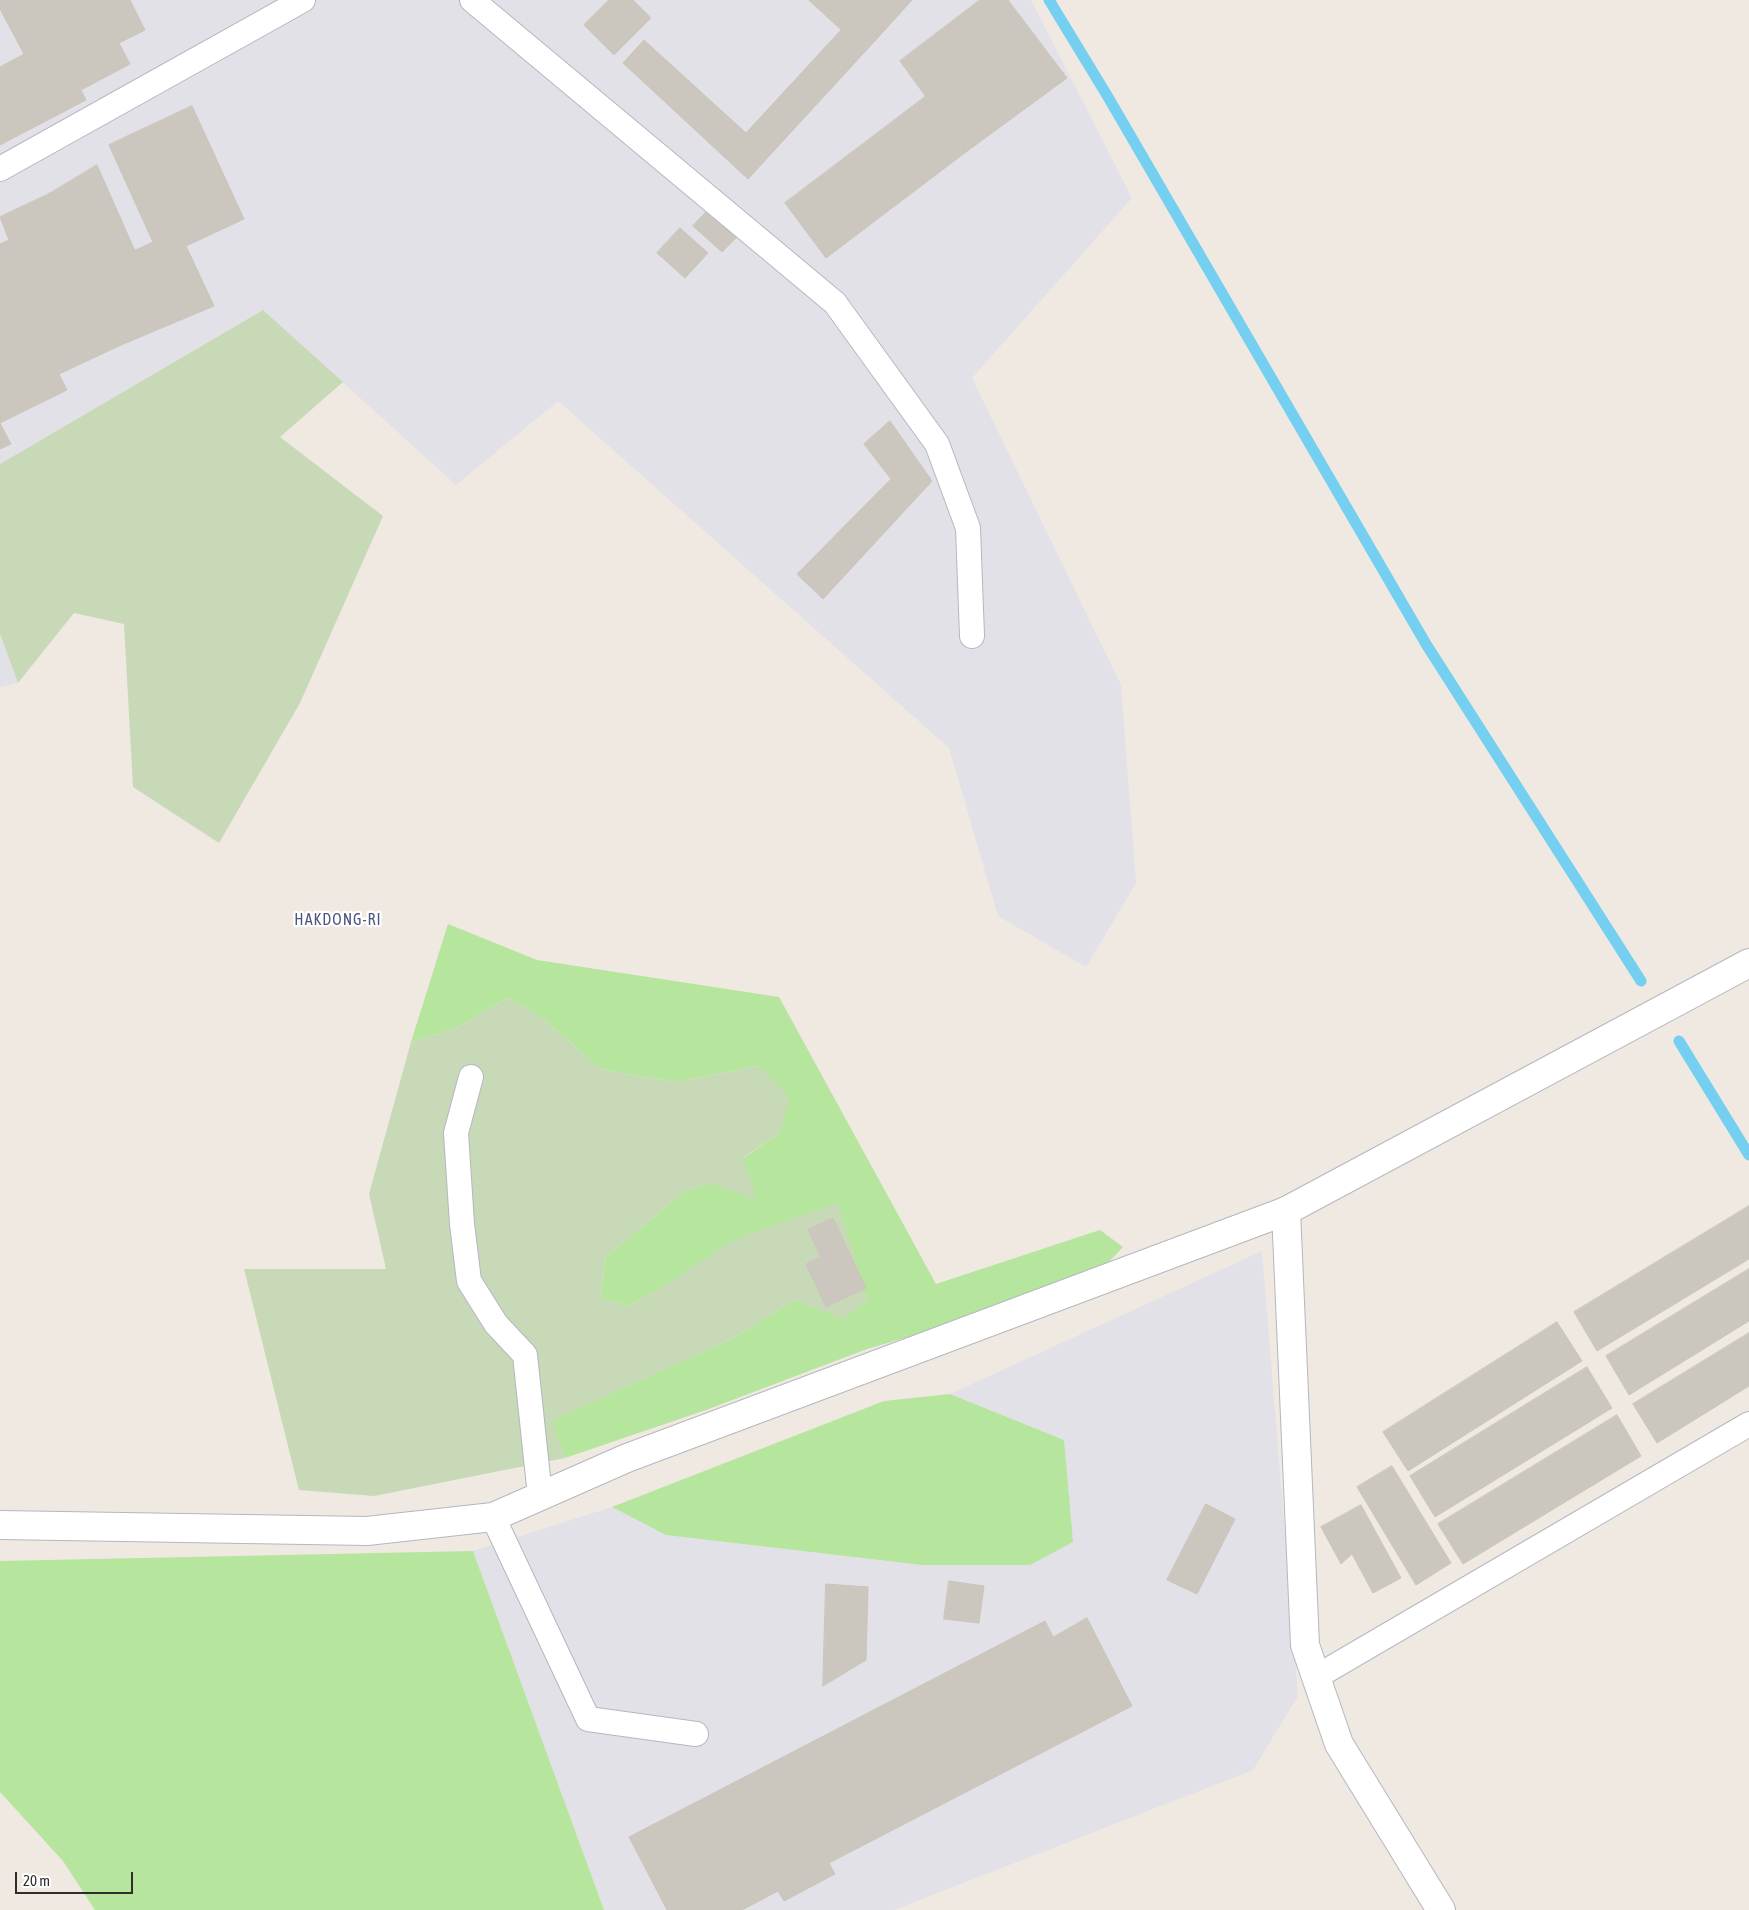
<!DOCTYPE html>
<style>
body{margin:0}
#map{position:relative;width:1749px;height:1910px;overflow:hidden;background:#efe9e1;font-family:"Asap Condensed",sans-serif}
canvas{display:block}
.scale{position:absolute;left:15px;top:1872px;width:118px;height:22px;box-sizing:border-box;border:2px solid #2e2e2e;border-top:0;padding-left:6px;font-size:15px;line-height:18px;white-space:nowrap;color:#2e2e2e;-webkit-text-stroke:4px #fff;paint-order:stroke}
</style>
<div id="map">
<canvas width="1749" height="1910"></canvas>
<div class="scale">20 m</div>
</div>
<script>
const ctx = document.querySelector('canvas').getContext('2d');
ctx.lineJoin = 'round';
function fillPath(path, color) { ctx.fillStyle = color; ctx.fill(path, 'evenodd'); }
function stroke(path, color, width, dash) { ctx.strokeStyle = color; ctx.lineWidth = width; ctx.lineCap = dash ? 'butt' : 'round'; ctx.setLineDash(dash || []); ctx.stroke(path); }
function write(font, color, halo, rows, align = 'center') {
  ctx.font = font + ' "Asap Condensed",sans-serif'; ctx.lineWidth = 4.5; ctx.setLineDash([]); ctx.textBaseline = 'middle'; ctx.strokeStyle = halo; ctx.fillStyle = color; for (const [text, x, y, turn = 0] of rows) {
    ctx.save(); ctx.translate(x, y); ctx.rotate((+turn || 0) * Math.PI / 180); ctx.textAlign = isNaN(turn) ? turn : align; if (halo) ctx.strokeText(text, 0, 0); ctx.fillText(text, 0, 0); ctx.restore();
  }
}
fillPath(new Path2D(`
 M0,0H1031L1132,198L972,378L1121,685L1136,883L1086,967L998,916L949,748L558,401L456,485L263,310L0,464Z
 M0,634L18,683L0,687Z
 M1262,1251L1298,1696L1253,1770L894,1910H604L473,1551L612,1507L667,1535L922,1565H1030L1064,1440L950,1394Z`), '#e3e1e8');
fillPath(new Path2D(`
 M448,924L537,960L779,997L936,1284L1100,1230L1123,1247L1087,1285L867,1349L706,1410L565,1458L550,1421L735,1337L794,1300L844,1318L867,1300L664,1286L628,1306L600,1297L606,1257L685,1191L709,1183L780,1132L759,1066L675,1082L600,1069L545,1020L508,998L454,1029L411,1042Z
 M950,1394L1064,1440L1073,1542L1030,1565H922L666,1535L612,1507L884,1401Z
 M473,1551L604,1910H95L63,1861L0,1792V1561Z`), '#b6e59e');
fillPath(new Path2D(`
 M263,310L343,382L280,437L383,516L300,703L219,843L133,787L124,624L74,613L18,683L0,634V464Z
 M508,998L545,1020L600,1069L675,1082L759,1066L789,1097L780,1132L743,1158L756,1199L709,1183L685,1191L606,1257L600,1297L628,1306L664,1286L733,1240L838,1203L867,1300L844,1319L794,1300L735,1337L551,1421L565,1458L374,1496L299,1490L244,1269H386L369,1194L411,1042L454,1029Z`), '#c8d9b8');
stroke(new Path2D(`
 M1049,0L1108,97L1426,644L1641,981
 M1679,1041L1749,1155`), '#75cff0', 11);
const building = new Path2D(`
 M0,0H130L145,30L119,43L130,64L81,90L86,100L0,145V67L24,54L0,9Z
 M609,0H633L651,18L614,55L584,25Z
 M809,0H851L884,31L748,179L623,63L644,40L746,133L841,30Z
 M851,0H912L884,31Z
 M980,0H1008L1067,78L966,152L900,61Z
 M925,97L966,152L826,258L785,203Z
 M192,106L244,219L186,246L214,306L121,345L86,273L153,242L109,145Z
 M97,165L135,251L86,273L49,194Z
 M49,194L121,345L59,374L67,390L0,423L11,444L0,449V244L9,240L0,217Z
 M708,210L737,237L722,252L693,226Z
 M680,228L708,253L685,278L657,253Z
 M890,421L932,481L823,599L797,574L891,479L864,444Z
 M1749,1206V1259L1597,1351L1574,1312Z
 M833,1218L866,1288L826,1307L806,1264L821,1257L808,1230Z
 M1749,1269V1321L1629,1395L1606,1356Z
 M1557,1322L1582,1361L1408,1471L1383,1432Z
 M1749,1333V1386L1657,1443L1633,1404Z
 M1587,1367L1612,1408L1435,1517L1410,1476Z
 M1617,1415L1641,1456L1463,1564L1438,1524Z
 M1392,1466L1451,1563L1416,1585L1357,1487Z
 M1206,1504L1235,1519L1197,1594L1167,1580Z
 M1361,1505L1401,1578L1373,1593L1352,1554L1341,1564L1321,1527Z
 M949,1581L984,1586L979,1623L944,1619Z
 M826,1584L868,1587L866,1660L823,1686Z
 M1087,1618L1132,1706L829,1863L835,1874L784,1901L778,1891L742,1910H667L629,1837L1045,1621L1053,1637Z`);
fillPath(building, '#cbc7bf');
stroke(building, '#cbc5ba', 1);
const lane = new Path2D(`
 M472,0L835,303L937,444L968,528L972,636
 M0,169L303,0
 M471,1077L456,1133L462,1224L469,1281L496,1324L525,1355L540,1496
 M493,1517L588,1719L696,1734
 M1316,1677L1749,1424`);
const street = new Path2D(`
 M1286,1211L1305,1645L1339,1744L1441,1910`);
const secondary = new Path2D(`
 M0,1525L367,1531L493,1517L627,1458L1286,1211L1749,963`);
stroke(lane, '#b4b7c1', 26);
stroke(street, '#b4b7c1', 30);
stroke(secondary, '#b4b7c1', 30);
stroke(lane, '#fff', 24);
stroke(street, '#fff', 28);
stroke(secondary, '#fff', 28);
ctx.letterSpacing = '1px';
write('16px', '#4d5680', '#fff', [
 ["HAKDONG-RI",338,920]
]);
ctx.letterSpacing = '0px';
</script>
